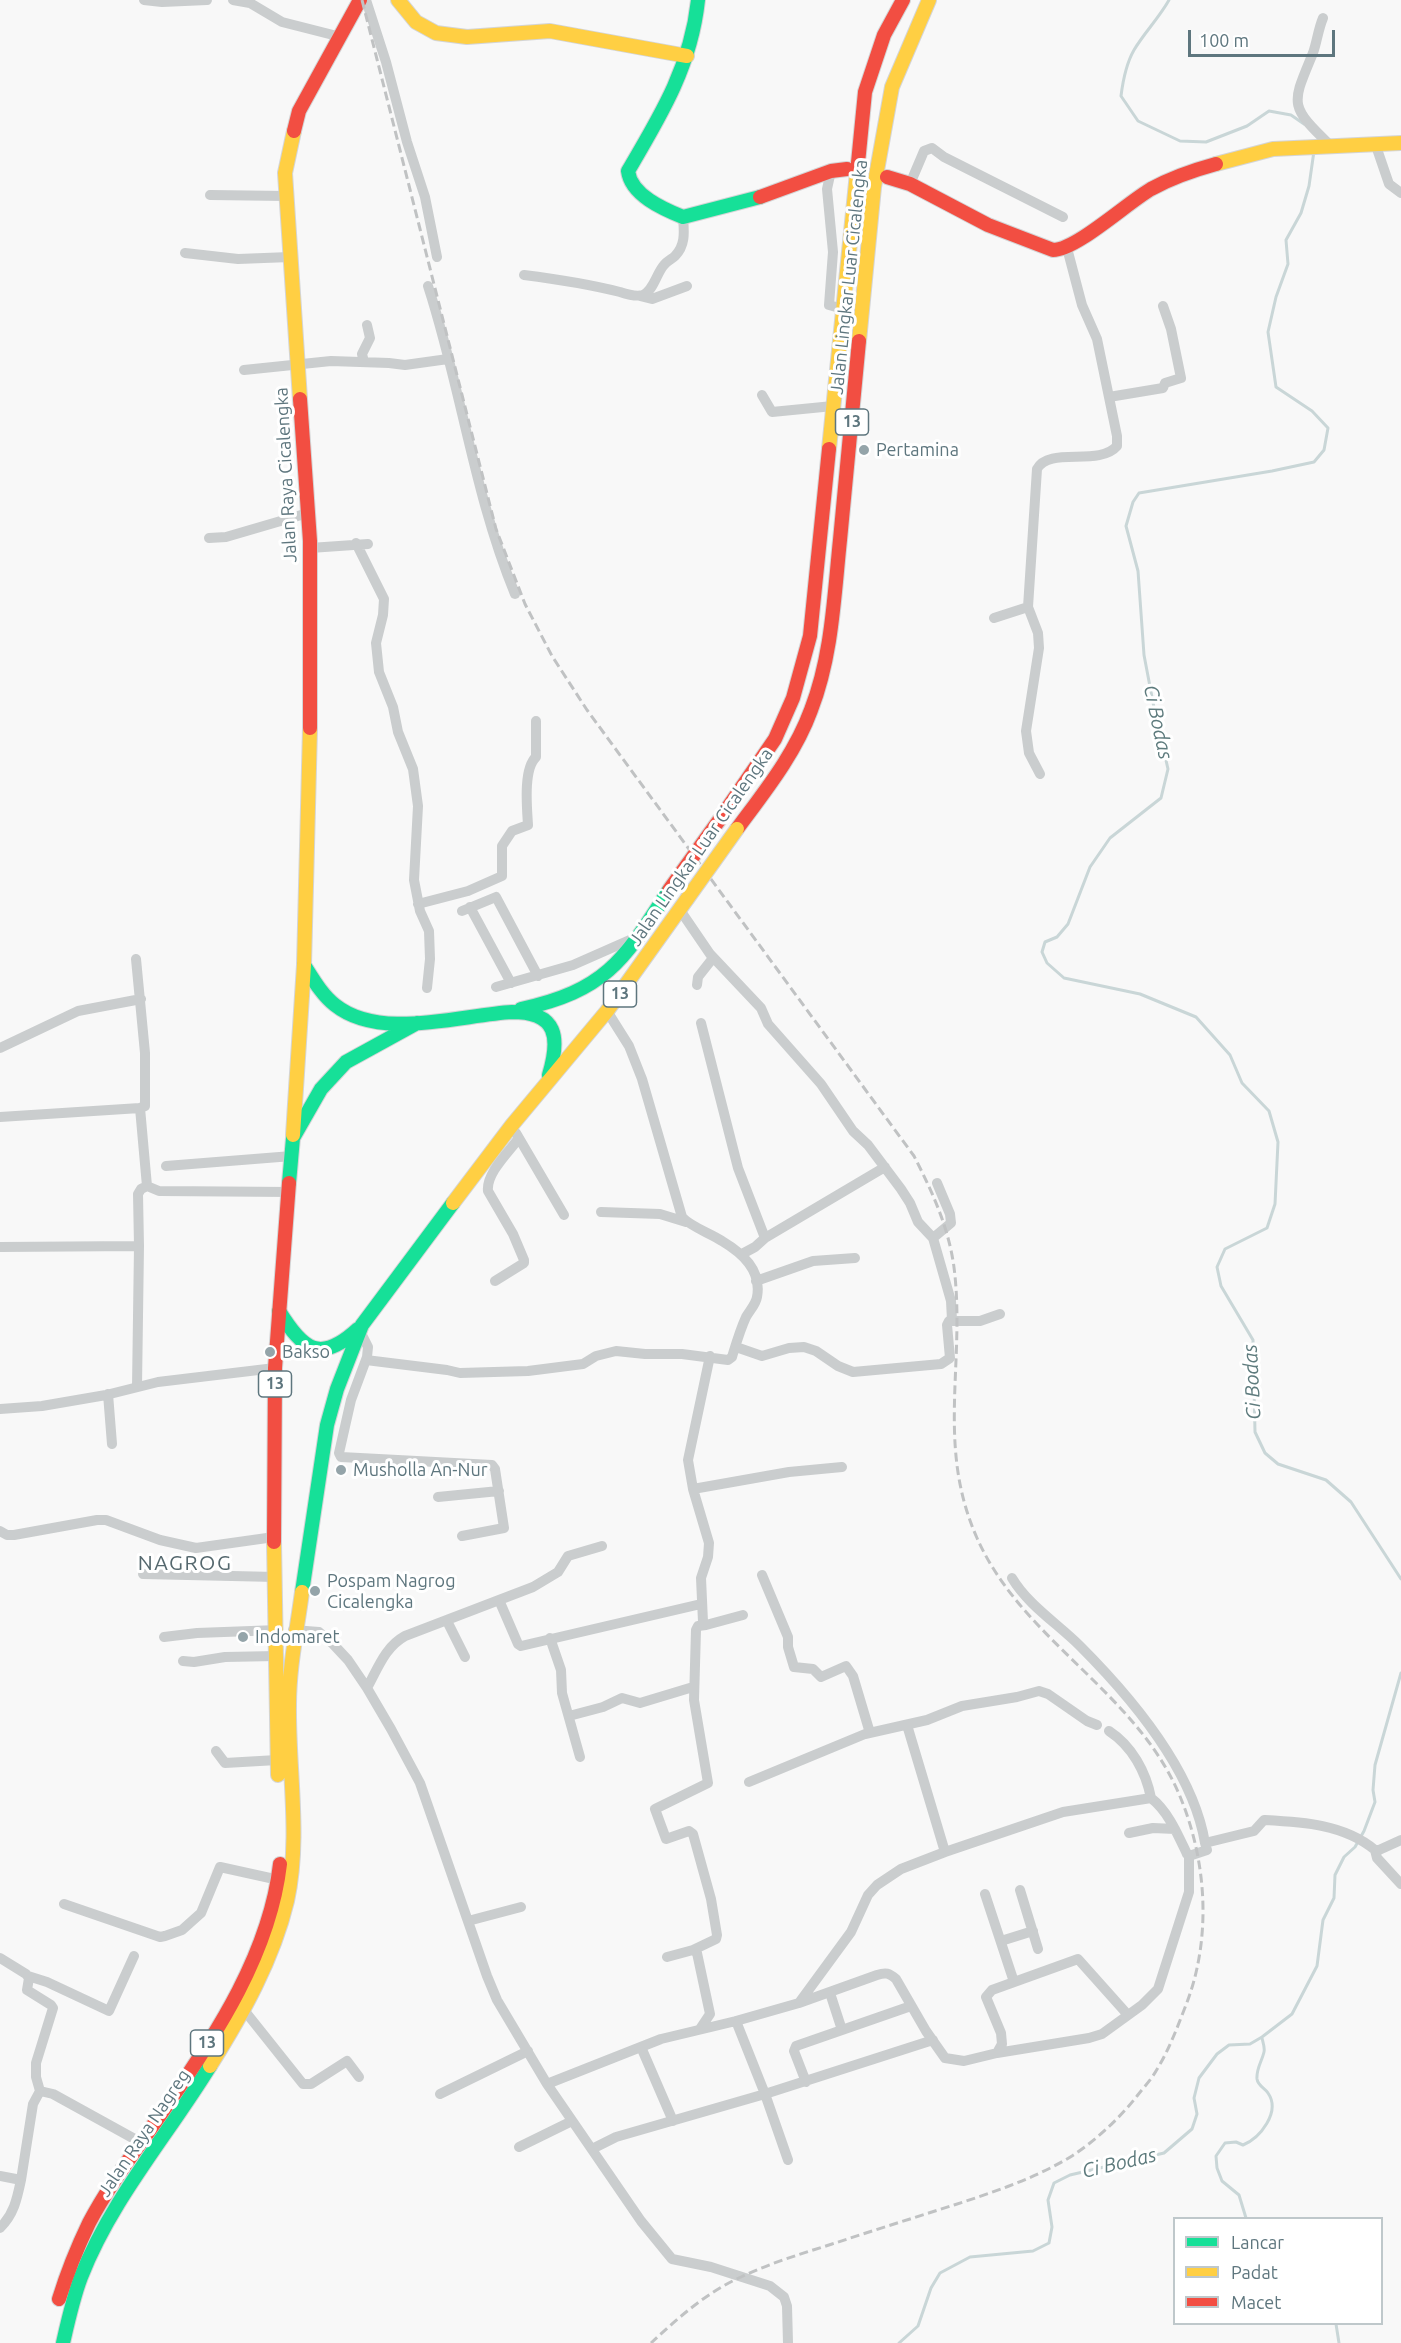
<!DOCTYPE html>
<style>
body{margin:0}
#map{position:relative;width:1401px;height:2343px;overflow:hidden;background:#f8f8f8;font-family:Ubuntu,sans-serif}
canvas{display:block}
.legend{position:absolute;left:1173px;top:2217px;width:210px;height:108px;box-sizing:border-box;background:#fff;border:2px solid #bfc8cb;margin:0;padding:8px 10px;list-style:none;font-size:18px;color:#5e767e}
.legend li{display:flex;align-items:center;gap:12px;height:30px}
.legend b{width:30px;border:2px solid #bfc8cb}
.scale{position:absolute;left:1188px;top:30px;width:147px;height:27px;box-sizing:border-box;border:3px solid #5e767e;border-top:0;padding-left:8px;font-size:18px;line-height:21px;white-space:nowrap;color:#5e767e;-webkit-text-stroke:4px #fff;paint-order:stroke}
</style>
<div id="map">
<canvas width="1401" height="2343"></canvas>
<ul class="legend">
<li><b style="height:8px;background:#16e098"></b>Lancar</li>
<li><b style="height:8px;background:#ffcf43"></b>Padat</li>
<li><b style="height:8px;background:#f24e42"></b>Macet</li>
</ul>
<div class="scale">100 m</div>
</div>
<script>
const ctx = document.querySelector('canvas').getContext('2d');
ctx.lineJoin = 'round';
function stroke(path, color, width, dash) { ctx.strokeStyle = color; ctx.lineWidth = width; ctx.lineCap = dash ? 'butt' : 'round'; ctx.setLineDash(dash || []); ctx.stroke(path); }
function write(font, color, halo, rows, align = 'center') {
  ctx.font = font + ' Ubuntu,sans-serif'; ctx.lineWidth = 6; ctx.setLineDash([]); ctx.textBaseline = 'middle'; ctx.strokeStyle = halo; ctx.fillStyle = color; for (const [text, x, y, turn = 0] of rows) {
    ctx.save(); ctx.translate(x, y); ctx.rotate((+turn || 0) * Math.PI / 180); ctx.textAlign = isNaN(turn) ? turn : align; if (halo) ctx.strokeText(text, 0, 0); ctx.fillText(text, 0, 0); ctx.restore();
  }
}
stroke(new Path2D(`
 M1169,0C1159,18 1144,33 1134,50C1126,64 1123,80 1121,96L1138,121L1180,141L1206,142L1247,126L1269,111L1291,115L1304,124
 M1314,151L1309,186L1301,213L1286,240L1288,264L1276,297L1268,332L1276,387L1312,411L1328,428L1324,450L1314,462L1272,471L1139,493L1133,502L1126,526L1138,571L1144,655L1155,713L1168,769L1161,798L1110,838L1090,867L1068,924L1057,937L1045,942L1042,952L1047,963L1064,978L1140,994L1196,1017L1230,1055L1242,1083L1269,1111L1278,1142L1275,1204L1267,1228L1225,1249L1217,1267L1221,1286L1253,1340L1255,1432L1265,1453L1278,1464L1326,1480L1351,1502L1401,1579
 M1246,2218L1239,2195L1222,2181L1217,2168L1216,2156L1225,2143L1236,2142L1243,2145C1260,2138 1281,2112 1268,2093C1265,2088 1258,2086 1257,2079C1256,2069 1262,2061 1264,2052C1265,2048 1263,2042 1262,2038
 M1336,2324L1339,2343
 M899,2343L918,2326L931,2288L940,2273L970,2257L1033,2251L1049,2243L1052,2227L1048,2200L1054,2183L1070,2175L1164,2153L1192,2129L1197,2114L1194,2098L1199,2078L1217,2054L1229,2045L1250,2044L1262,2037L1292,2014L1317,1966L1323,1920L1334,1898L1335,1875L1344,1857L1355,1847L1364,1831L1375,1802L1373,1790L1375,1765L1401,1673`), '#c9d6d7', 3);
const fast = new Path2D(`
 M698,0C691,66 661,115 628,171C631,195 663,209 683,217L760,197
 M304,965C313,979 322,995 335,1005C380,1041 460,1015 512,1012C558,1012 560,1038 549,1075
 M521,1009C607,990 624,960 669,890
 M289,1183L293,1138L321,1089L346,1062L417,1023
 M279,1311C303,1350 320,1364 358,1329
 M302,1592L327,1425L337,1389L362,1325L453,1203
 M63,2343C68,2321 73,2298 81,2277C111,2200 167,2136 210,2066`);
const slow = new Path2D(`
 M398,0L416,22L436,33L467,37L550,31L687,56
 M294,131L285,173L300,399
 M1216,164L1273,149L1401,143
 M859,341L874,187L892,87L929,0
 M829,449L858,163
 M293,1135L304,965L310,728
 M453,1203L512,1125L607,1011L687,899
 M274,1542L278,1775
 M210,2066C242,2015 273,1960 287,1901C301,1837 288,1770 289,1705C289,1667 297,1630 302,1592`);
const jam = new Path2D(`
 M294,131L299,111L360,0
 M858,163L865,92L884,35L903,0
 M887,177L910,184L988,225L1053,250C1076,250 1127,203 1151,189C1171,178 1194,170 1216,164
 M760,197L831,171L847,169
 M300,399L310,541V728
 M720,819L775,739L793,698L810,636L829,449
 M737,829C765,791 795,754 811,710C832,656 834,597 840,540C846,474 853,408 859,341
 M274,1542L275,1368L289,1183
 M59,2299C67,2273 77,2248 89,2223C111,2181 141,2144 167,2105C217,2034 270,1952 280,1864`);
stroke(fast, '#d4d5d6', 16);
stroke(slow, '#d4d5d6', 16);
stroke(jam, '#d4d5d6', 16);
stroke(new Path2D(`
 M144,0L162,2L207,0
 M233,0L250,3L282,22L341,37
 M366,0L386,62L407,142L425,197L437,257
 M1323,18C1318,30 1317,42 1313,53C1292,104 1288,105 1330,145
 M1376,146L1389,184L1401,193
 M831,171L827,189L833,252L829,305L843,309
 M910,184L924,151L932,148L944,157L1063,217
 M210,195L286,196
 M185,253L238,259L290,257
 M524,275C556,279 588,284 620,292C626,294 636,297 643,295C654,290 656,274 664,265C667,261 672,259 675,256C686,245 684,231 683,217
 M428,286C461,387 474,495 515,594
 M640,296L652,299L687,286
 M364,362L362,354L370,338L367,325
 M244,370L331,361L389,363L405,365L448,359
 M762,395L772,412L833,406
 M1109,397L1163,388L1165,383L1181,378L1171,329L1163,306
 M209,538L226,537L308,513
 M356,543L384,599L383,615L376,643L379,672L393,707L398,732L413,769L418,806L414,880L420,911L429,931L430,959L427,988
 M310,548L368,544
 M994,618L1028,607
 M1040,774L1029,753L1026,731L1039,648L1038,633L1028,607L1037,469C1049,446 1099,467 1117,446V436L1097,339L1082,305L1067,248
 M418,904L468,891L502,876V846L512,831L528,825C527,808 523,769 536,757V721
 M470,907L511,983
 M680,910L710,954L761,1008L768,1024L821,1084L853,1131L868,1145L901,1189L910,1203L918,1222L933,1238L951,1301L952,1320
 M462,911L496,897L538,976
 M136,959L145,1053V1106L140,1108
 M697,985L698,977L713,958
 M496,987L573,965L632,939
 M701,1023L738,1168L765,1238L755,1247L742,1254
 M0,1048L78,1011L141,999
 M0,1117L140,1108L146,1175L147,1186L159,1191L290,1192
 M516,1133L564,1215
 M166,1166L292,1156
 M601,1212L660,1214L686,1222
 M765,1238L885,1167
 M933,1238L951,1223L950,1214L937,1183
 M0,1247L139,1246
 M495,1281L524,1263V1260L513,1234L488,1191C486,1173 509,1152 519,1138
 M756,1281L813,1261L855,1258
 M360,1331L368,1347L367,1357L351,1400L339,1453L341,1457L492,1465L495,1469L504,1528L462,1536
 M736,1347L762,1356L789,1348L804,1347L816,1351L838,1366L853,1372L941,1364L950,1358L947,1325L949,1321H980L1000,1314
 M710,1356L688,1460L693,1489L709,1543L708,1557L701,1578L703,1622L706,1625L743,1615
 M366,1360L447,1370L460,1373L528,1371L583,1364L596,1356L616,1351L645,1354H682L728,1360L732,1357C736,1344 740,1330 746,1317C750,1310 756,1304 757,1297C762,1270 742,1253 722,1241C710,1233 691,1227 682,1217L642,1079L629,1046L607,1011
 M137,1387L139,1246L138,1194L141,1189L147,1186
 M108,1394L112,1444
 M0,1409L42,1406L106,1395L158,1382L275,1368
 M693,1489L789,1472L842,1467
 M438,1497L499,1491
 M0,1531L7,1535H14L97,1520H106L160,1540L196,1548L274,1537
 M143,1574L276,1577
 M762,1575L788,1637V1647L794,1667L813,1669L821,1677L846,1666L853,1676L870,1733
 M1012,1578C1028,1605 1058,1624 1080,1646C1131,1697 1193,1770 1205,1843
 M499,1600L518,1644L521,1646L701,1604
 M447,1621L465,1657
 M293,1630L319,1632L333,1644L348,1660L367,1688L391,1729L420,1783L487,1976L497,2000L547,2084L661,2039L736,2021L799,2003L851,1932L868,1895L877,1885L901,1869L945,1852L1063,1812L1151,1798
 M164,1637L197,1633L278,1630
 M550,1638L561,1670L562,1693L580,1757
 M183,1661L194,1662L225,1657L276,1656
 M367,1688C378,1668 385,1647 405,1636L533,1587L558,1572L568,1556L602,1546
 M569,1716L603,1707L622,1698L640,1703L693,1687
 M907,1725L945,1852
 M216,1751L225,1763L277,1760
 M749,1782L865,1734L927,1720L962,1706L1017,1697L1039,1691L1048,1694L1087,1721L1097,1725
 M1129,1833L1153,1828L1175,1829
 M1375,1850L1377,1858L1401,1884
 M1189,1856L1207,1850L1205,1843L1254,1831L1264,1820C1302,1822 1344,1824 1375,1850H1379L1401,1840
 M1020,1890L1038,1949
 M985,1894L1014,1982
 M64,1904L160,1937L165,1936L182,1930L201,1913L220,1867L279,1880
 M468,1921L521,1907
 M1001,1941L1033,1931
 M693,1950L716,1939L717,1935L711,1899L693,1834L689,1831L666,1839L655,1809L708,1783L694,1700L696,1630L698,1626L706,1625
 M667,1957L693,1950L697,1953L710,2014L700,2029
 M0,1958L26,1974L29,1978L27,1990L51,2005L53,2008L36,2063V2077L40,2091
 M28,1976L47,1982L109,2011L134,1956
 M830,1993L842,2030
 M799,2003L877,1975C886,1972 889,1973 896,1979L926,2031L945,2058L964,2061L997,2053L1002,2044L1001,2033L986,1997L992,1990L1078,1959L1128,2015
 M244,2010L303,2084H311L347,2061L359,2077
 M736,2021L765,2094L933,2040
 M641,2047L673,2121
 M997,2053L1089,2038L1102,2034L1142,2005L1158,1989L1189,1892V1856L1187,1854C1178,1835 1168,1811 1151,1798C1146,1772 1132,1746 1109,1731
 M806,2082L794,2051L796,2046L911,2006
 M547,2084L641,2221L672,2259L711,2267L770,2286L784,2297L787,2306L788,2343
 M440,2094L528,2051
 M519,2147L572,2121
 M592,2149L616,2137L765,2094L788,2160
 M0,2176L21,2180L33,2104L40,2091L53,2094L140,2142
 M0,2228C14,2214 17,2199 21,2180`), '#cacdce', 10);
stroke(fast, '#16e098', 14);
stroke(slow, '#ffcf43', 14);
stroke(jam, '#f24e42', 14);
stroke(new Path2D(`
 M362,0L496,529L525,604L552,656L587,710L914,1156C934,1195 951,1233 955,1276C964,1368 937,1448 977,1538C1022,1640 1135,1691 1179,1794C1207,1860 1212,1938 1186,2005C1177,2028 1169,2050 1156,2071C1151,2080 1143,2088 1137,2096C1119,2119 1096,2140 1072,2156C1036,2178 994,2192 954,2205C913,2218 872,2231 832,2244C801,2254 770,2263 741,2277C707,2292 678,2318 651,2343`), '#c0c2c3', 3, [9, 4.5]);
const slowBridge = new Path2D(`
 M687,899L737,829`);
const jamBridge = new Path2D(`
 M669,890L720,819`);
stroke(slowBridge, '#d4d5d5', 16, []);
stroke(jamBridge, '#d4d5d5', 16, []);
stroke(slowBridge, '#ffcf43', 14);
stroke(jamBridge, '#f24e42', 14);
for (const [x, y, r, color] of [
 [864,450,6,"#94a4a9"],
 [270,1352,6,"#94a4a9"],
 [341,1470,6,"#94a4a9"],
 [315,1591,6,"#94a4a9"],
 [243,1637,6,"#94a4a9"]
]) { const dot = new Path2D(); dot.arc(x, y, r, 0, 2 * Math.PI); ctx.fillStyle = color; ctx.fill(dot); stroke(dot, '#fff', 2); }
for (const [x, y, w] of [
 [852,422,33],
 [620,994,33],
 [275,1384,33],
 [207,2043,33]
]) { const box = new Path2D(); box.roundRect(x - w / 2, y - 13, w, 26, 4.5); ctx.fillStyle = '#fff'; ctx.fill(box); stroke(box, '#5e767e', 1.5); }
write('bold 16px', '#5e767e', null, [
 ["13",852,422],
 ["13",620,994],
 ["13",275,1384],
 ["13",207,2043]
]);
write('18px', '#5e767e', '#fff', [
 ["Jalan Lingkar Luar Cicalengka",849,277,-84],
 ["Jalan Raya Cicalengka",286,475,-93],
 ["Jalan Lingkar Luar Cicalengka",701,847,-55],
 ["Jalan Raya Nagreg",144,2133,-56]
]);
write('18px', '#5e767e', '#fff', [
 ["Pertamina",876,450],
 ["Bakso",282,1352],
 ["Musholla An-Nur",353,1470],
 ["Pospam Nagrog",327,1581],
 ["Cicalengka",327,1602],
 ["Indomaret",255,1637]
], 'left');
write('italic 20px', '#5e7b7d', '#fff', [
 ["Ci Bodas",1158,722,78],
 ["Ci Bodas",1252,1382,-93],
 ["Ci Bodas",1119,2163,-13]
]);
ctx.letterSpacing = '1.5px';
write('21px', '#55686e', '#fff', [
 ["NAGROG",185,1563]
]);
ctx.letterSpacing = '0px';
</script>
